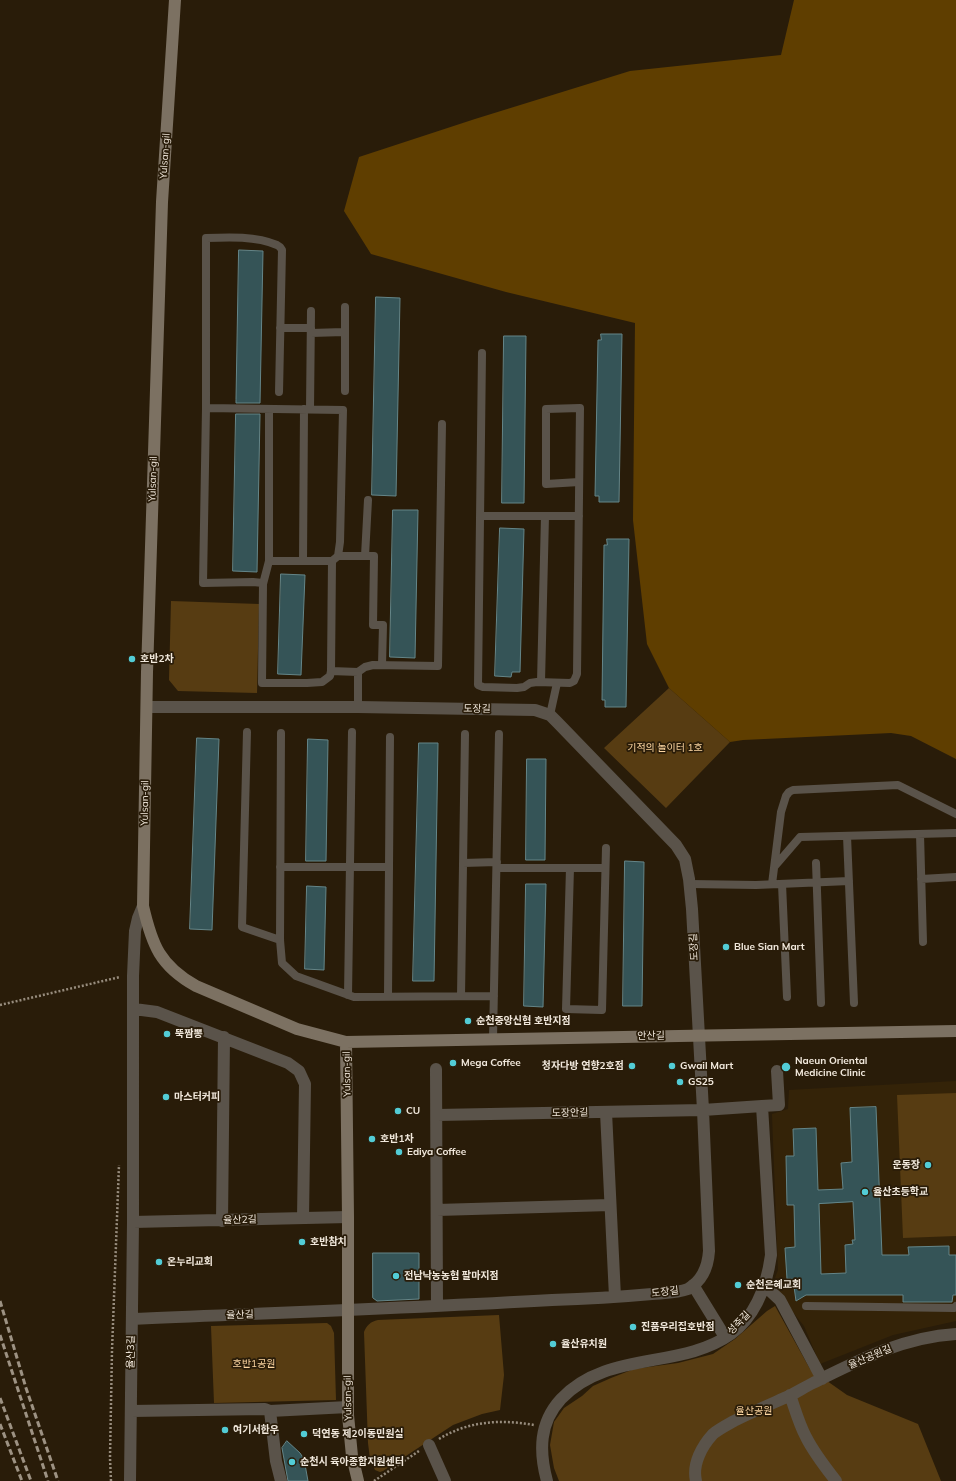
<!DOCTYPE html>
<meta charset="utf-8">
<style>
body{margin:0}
canvas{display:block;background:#291c09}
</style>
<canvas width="956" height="1481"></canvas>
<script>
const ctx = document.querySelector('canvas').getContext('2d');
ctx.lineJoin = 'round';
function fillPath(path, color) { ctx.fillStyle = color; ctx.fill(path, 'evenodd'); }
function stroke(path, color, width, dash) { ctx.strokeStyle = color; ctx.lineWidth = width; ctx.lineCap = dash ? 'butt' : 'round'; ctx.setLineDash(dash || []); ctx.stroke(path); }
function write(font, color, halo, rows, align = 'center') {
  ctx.font = font + ' Mulish,"Noto Sans KR",sans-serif'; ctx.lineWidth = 3.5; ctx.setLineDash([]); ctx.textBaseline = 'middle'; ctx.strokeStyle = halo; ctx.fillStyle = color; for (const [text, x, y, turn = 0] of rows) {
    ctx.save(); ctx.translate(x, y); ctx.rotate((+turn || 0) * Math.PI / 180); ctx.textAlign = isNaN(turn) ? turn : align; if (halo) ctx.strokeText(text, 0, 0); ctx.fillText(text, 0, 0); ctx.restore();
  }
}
fillPath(new Path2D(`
 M956,1081V1321L893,1335L820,1364L804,1326L772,1286L778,1270L772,1114L788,1109L789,1090Z`), '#342308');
fillPath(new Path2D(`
 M171,601L259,604L257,693L178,691L169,680Z
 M669,688L730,742L666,808L604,748Z
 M956,1093V1236L903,1238L897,1095Z
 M775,1306L810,1369L847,1395L918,1424L941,1481H559L554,1468L550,1445L554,1422L564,1408L582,1396L593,1386L611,1378L634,1369L678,1363L713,1354L735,1339L767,1311Z
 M499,1315L504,1375L500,1410L482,1414L453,1425L383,1471L380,1472L375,1470L370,1459L368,1443L364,1332C367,1325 370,1322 378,1320Z
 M327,1323L331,1326L334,1333L336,1400L214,1403L211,1326Z`), '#573c12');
fillPath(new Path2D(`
 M794,0H956V759L911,736L891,733L743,740L730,742L669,688L647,644L633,520L635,323L506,292L371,254L344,211L359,157L475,119L630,71L781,55Z`), '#5f3e00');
const building = new Path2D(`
 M239,250L263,251L260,403H236V400Z
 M376,297L400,298L396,496L372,495Z
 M601,334H622L619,502H599V496H595L598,340H601Z
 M504,336H526L524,503H502Z
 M236,414H260L257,572L233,571Z
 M393,510H418L415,658L390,657Z
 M500,528L524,529L520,672H512L511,677L495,676Z
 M607,539H629L626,707H605V700H602L604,545H607Z
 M281,574L305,575L301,675L278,674Z
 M197,738L219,739L212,930L190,929Z
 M308,739L328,740L326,861H306Z
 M419,743H438L434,981H413Z
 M527,759H546L545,860H526Z
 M625,861L644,862L642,1006H623Z
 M526,884H546L543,1007L524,1006Z
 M307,886L326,887L324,970L305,969Z
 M876,1107L882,1255H909L908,1247L949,1246V1255H956V1295H953L952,1302H903V1295H806L796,1301L793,1279H787L785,1248L795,1247L794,1205H787L786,1156H794L793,1129L816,1128L818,1190L843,1189L841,1163L852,1162L850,1108ZM853,1202L855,1240H852L853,1244L845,1245L846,1273L821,1274L819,1204Z
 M373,1253H419V1299L377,1301L373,1298Z
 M287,1441L300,1453L304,1459L308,1481H288L282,1448Z`);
fillPath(building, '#355457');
stroke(building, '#648588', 1);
stroke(new Path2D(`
 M0,1005L120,977
 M439,1439C468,1421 501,1419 534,1425
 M111,1481L110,1458L112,1350L119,1165
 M374,1481L419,1451`), '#978c7d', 2.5, [2, 2]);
stroke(new Path2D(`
 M345,307V391
 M280,328H311
 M311,333L344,332
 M482,353L478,685L483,687L517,688L524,687L530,683L537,682L570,683L574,681L577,674L580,408L546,409V484L579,482
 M206,408L343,410L340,542L338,556L332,561L331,671L358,672L365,667L373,665L438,666L442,424
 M269,409V561L263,584L262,683H307L322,682L330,676L331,671
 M310,409L311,311
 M480,516H579
 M338,556H374L373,625H383L382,665
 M365,556L368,500
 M269,561H332
 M303,561L304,409
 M263,583L253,582L203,583L206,408V238C229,237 256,236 277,245L280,247L282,250L279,392
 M541,682L545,516
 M358,707V672
 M550,715L557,683
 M247,732L242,927L280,940
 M281,733L280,940L282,963L296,976L354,997L494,996
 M920,834L923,942
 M847,836L854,1003
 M463,863L497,862
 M816,863L821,1003
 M775,866L800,837L956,833
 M280,867H389
 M497,868H605
 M570,868L566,1009L602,1010L606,848
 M921,879L956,877
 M690,884L756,885L849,881
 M772,884L781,812L786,796L789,792L793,790L898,785L956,814
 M782,884L787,997
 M348,995L352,732
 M388,996L390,737
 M461,996L465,734
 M493,1039L499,734
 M806,1306L954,1308L956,1306`), '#5a534a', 8);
stroke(new Path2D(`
 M134,1009L157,1012L288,1063L299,1071L305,1084L303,1218
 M436,1069L437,1306
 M762,1106L779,1105L777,1071
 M606,1112L615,1297
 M437,1115L703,1110L762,1106L771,1255C767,1284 757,1315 731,1334C680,1370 607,1350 561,1399C539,1423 539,1451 547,1481
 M437,1210L610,1205
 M222,1221L224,1037
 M133,1222L348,1217
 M693,1285L725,1337
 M765,1286L780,1300L822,1379
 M132,1319C272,1313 412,1308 552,1300C585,1299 619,1297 652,1294C663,1293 678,1293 688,1289C702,1281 708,1266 709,1251L703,1110L692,909L689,879L685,859L676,845L557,722L550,715L535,710L358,707H147
 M790,1395C795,1409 799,1424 806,1437C814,1453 825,1467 836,1481
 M131,1411L265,1409L270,1411L276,1461L281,1481
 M270,1411L348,1407
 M429,1445L445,1481
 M130,1481L133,1222V976L135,931L138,918L143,906
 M696,1481C692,1464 702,1446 713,1434C719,1429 727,1425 734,1421C752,1412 771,1404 789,1396C797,1392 805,1387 813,1383C859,1360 904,1337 956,1334`), '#5a534a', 12);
stroke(new Path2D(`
 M175,0L162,202L147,672L143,906C152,945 160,966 196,986L297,1029L346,1042L348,1217V1415L352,1456L358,1481
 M346,1042L956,1031`), '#7c7162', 12);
stroke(new Path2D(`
 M0,1301L26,1388L58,1481
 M0,1335L48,1481
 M0,1398L31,1481
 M0,1424L22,1481`), '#9d9283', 3, [6, 3]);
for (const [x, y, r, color] of [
 [132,659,4,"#52ccd6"],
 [726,947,4,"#52ccd6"],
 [468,1021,4,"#52ccd6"],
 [167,1034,4,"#52ccd6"],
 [453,1063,4,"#52ccd6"],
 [632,1066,4,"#52ccd6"],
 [672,1066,4,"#52ccd6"],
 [786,1067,5,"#52ccd6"],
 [680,1082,4,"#52ccd6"],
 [166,1097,4,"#52ccd6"],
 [398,1111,4,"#52ccd6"],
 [372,1139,4,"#52ccd6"],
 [399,1152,4,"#52ccd6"],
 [928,1165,4,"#52ccd6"],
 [865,1192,4,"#52ccd6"],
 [302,1242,4,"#52ccd6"],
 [159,1262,4,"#52ccd6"],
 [396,1276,4,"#52ccd6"],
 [738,1285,4,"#52ccd6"],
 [633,1327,4,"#52ccd6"],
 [553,1344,4,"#52ccd6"],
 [225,1430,4,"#52ccd6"],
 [304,1434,4,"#52ccd6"],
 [292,1462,4,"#52ccd6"]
]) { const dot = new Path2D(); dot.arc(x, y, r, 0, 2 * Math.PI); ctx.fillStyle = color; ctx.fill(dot); stroke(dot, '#291c09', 1.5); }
write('10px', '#f1e8dc', '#291c09', [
 ["Yulsan-gil",165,156,-86],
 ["Yulsan-gil",153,479,-88],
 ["도장길",477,709,1],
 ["Yulsan-gil",145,803,-89],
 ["도장길",694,947,-93],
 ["안산길",651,1036,-1],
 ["Yulsan-gil",347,1074,-91],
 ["도장안길",570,1113,-1],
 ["율산2길",240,1220,-2],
 ["도장길",665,1292,-7],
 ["율산길",240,1315,-2],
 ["성죽길",739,1323,-46],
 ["율산3길",131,1352,-89],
 ["율산공원길",870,1357,-23],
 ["Yulsan-gil",348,1398,-91]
]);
write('bold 10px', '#f1e8dc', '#291c09', [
 ["호반2차",140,659],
 ["Blue Sian Mart",734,947],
 ["순천중앙신협 호반지점",476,1021],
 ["뚝짬뽕",175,1034],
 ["Naeun Oriental",795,1061],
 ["Medicine Clinic",795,1073],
 ["Mega Coffee",461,1063],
 ["청자다방 연향2호점",624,1066,"right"],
 ["Gwail Mart",680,1066],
 ["GS25",688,1082],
 ["마스터커피",174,1097],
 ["CU",406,1111],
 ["호반1차",380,1139],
 ["Ediya Coffee",407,1152],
 ["운동장",920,1165,"right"],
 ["율산초등학교",873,1192],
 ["호반참치",310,1242],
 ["온누리교회",167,1262],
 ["전남낙농농협 팔마지점",404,1276],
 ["순천은혜교회",746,1285],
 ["진품우리집호반점",641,1327],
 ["율산유치원",561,1344],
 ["여기서한우",233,1430],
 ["덕연동 제2이동민원실",312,1434],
 ["순천시 육아종합지원센터",300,1462]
], 'left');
write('10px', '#fdd6a1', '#291c09', [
 ["기적의 놀이터 1호",665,748],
 ["호반1공원",254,1364],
 ["율산공원",754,1411]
]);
</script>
